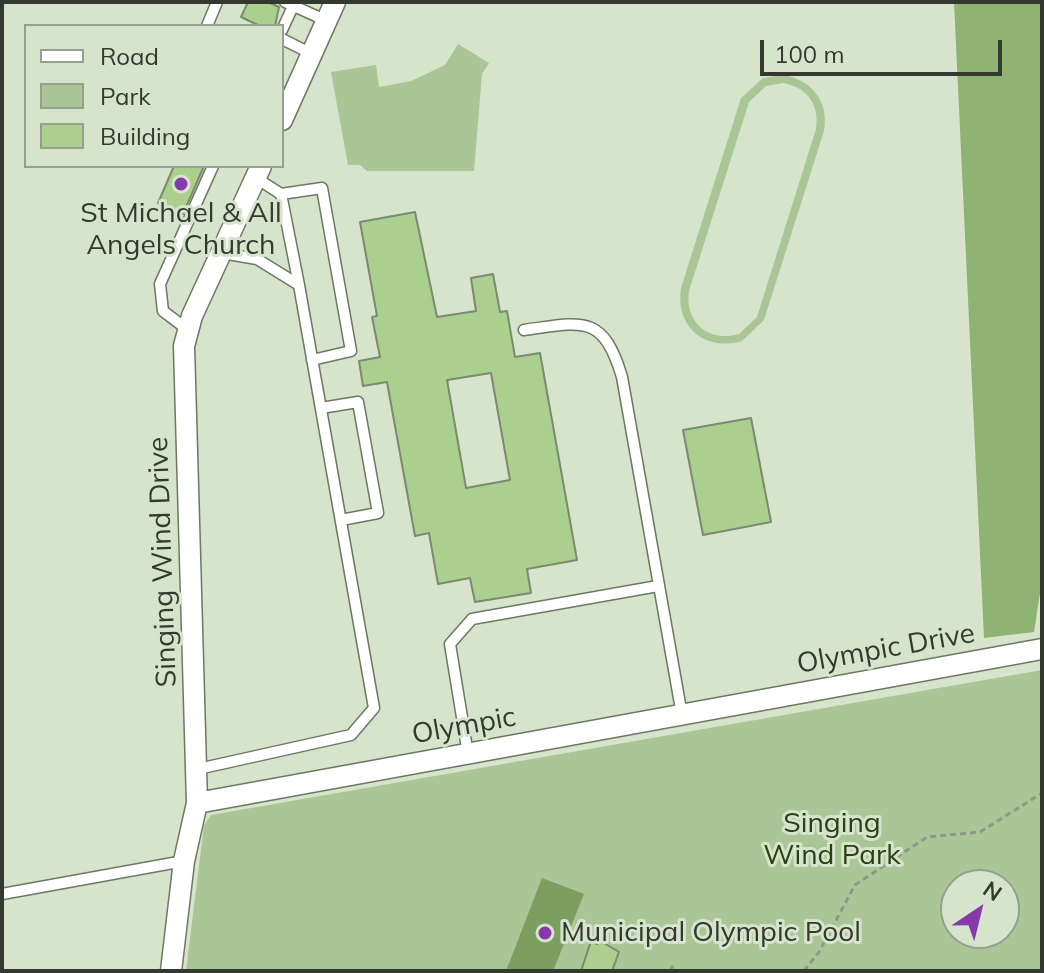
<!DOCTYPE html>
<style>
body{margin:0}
#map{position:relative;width:1044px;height:973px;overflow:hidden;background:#d6e4cc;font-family:Mulish,sans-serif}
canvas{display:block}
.frame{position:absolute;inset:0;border:4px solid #343930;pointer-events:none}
.legend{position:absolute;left:24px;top:24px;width:260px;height:144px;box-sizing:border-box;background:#d6e4cc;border:2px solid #95a08e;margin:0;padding:10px 14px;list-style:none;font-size:24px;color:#343930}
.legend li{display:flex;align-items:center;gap:16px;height:40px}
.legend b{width:40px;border:2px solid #95a08e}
.north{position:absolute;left:940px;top:869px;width:80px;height:80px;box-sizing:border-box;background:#d6e4cc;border:2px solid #95a08e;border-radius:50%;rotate:35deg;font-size:22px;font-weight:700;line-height:32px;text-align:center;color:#343930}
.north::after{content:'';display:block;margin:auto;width:28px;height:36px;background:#8539ab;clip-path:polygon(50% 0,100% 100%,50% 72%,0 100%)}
.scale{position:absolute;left:760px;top:40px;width:242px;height:36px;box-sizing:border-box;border:4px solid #343930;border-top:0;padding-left:10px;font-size:24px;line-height:28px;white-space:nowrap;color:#343930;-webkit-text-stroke:6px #d6e4cc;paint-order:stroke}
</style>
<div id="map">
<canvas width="1044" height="973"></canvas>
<div class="frame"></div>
<ul class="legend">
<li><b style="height:10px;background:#fff"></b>Road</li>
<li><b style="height:22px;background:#aac596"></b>Park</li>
<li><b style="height:22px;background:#abd08e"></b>Building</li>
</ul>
<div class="north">N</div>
<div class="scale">100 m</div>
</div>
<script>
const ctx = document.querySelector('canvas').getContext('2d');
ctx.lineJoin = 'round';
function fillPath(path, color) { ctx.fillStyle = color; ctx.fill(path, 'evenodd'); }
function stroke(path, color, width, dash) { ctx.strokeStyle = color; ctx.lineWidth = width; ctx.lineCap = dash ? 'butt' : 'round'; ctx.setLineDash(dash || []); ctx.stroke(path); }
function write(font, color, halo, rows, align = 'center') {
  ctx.font = font + ' Mulish,sans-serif'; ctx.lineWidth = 6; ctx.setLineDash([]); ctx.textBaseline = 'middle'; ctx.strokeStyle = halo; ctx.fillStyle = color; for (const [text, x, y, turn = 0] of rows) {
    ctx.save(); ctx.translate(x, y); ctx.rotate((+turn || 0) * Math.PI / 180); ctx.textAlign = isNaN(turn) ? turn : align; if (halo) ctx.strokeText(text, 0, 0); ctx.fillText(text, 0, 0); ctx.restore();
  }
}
fillPath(new Path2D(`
 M458,44L489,63L482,74L474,171H367L360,165H348L331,72L376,65L379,87L411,81L445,65Z
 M783,75C812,80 829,101 824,131L764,320L742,341C705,352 675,327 681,288L741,98L763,78ZM783,83C807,87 820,105 816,129L757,317L739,334C709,343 684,322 689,291L749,102L766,86Z
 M1042,670V971H186L204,825L211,815ZM956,885H1004V933H956Z`), '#aac596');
fillPath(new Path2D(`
 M954,2H1042V580L1034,632L984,638Z`), '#8fb373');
fillPath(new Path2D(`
 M542,878L584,894L553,971H506Z`), '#7c9f60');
const building = new Path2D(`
 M248,2H268L279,7L275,26H260L241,17Z
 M174,166H204L183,214L158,203Z
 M415,212L437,317L476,311L471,278L493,274L500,312L507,311L515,357L540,353L577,560L527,569L531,593L475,602L470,578L438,584L429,533L415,536L387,382L363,386L359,361L380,357L372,317L377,316L360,222ZM491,373L510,480L466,488L447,380Z
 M751,418L771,522L703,535L683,430Z
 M599,940L619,952L612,971H581L591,941L597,944Z`);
fillPath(building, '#abd08e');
stroke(building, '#7c8973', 2);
const service = new Path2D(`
 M285,2L327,21
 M207,26L217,2
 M282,30L295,2
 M282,39L312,54
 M256,178L281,194L299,285
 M281,194L322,188L351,351L312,360
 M188,330L163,311L160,284L213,166
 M524,330C582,322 603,313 622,377L682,715
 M321,408L358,402L378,513L341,520
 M468,754L450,644L472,619L658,586
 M198,769L351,735L374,708L299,285L257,259L222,253
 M2,894L184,861`);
const minor = new Path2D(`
 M282,120L335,2
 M197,803L1042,649
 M171,971L184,861L197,803L184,346L192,316L261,166`);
stroke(service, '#6c7863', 13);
stroke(minor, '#6c7863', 23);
stroke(new Path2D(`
 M670,971L674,964
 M804,971L819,952L855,885L927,837L980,832L1042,793`), '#8e9887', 3, [6, 4]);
stroke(service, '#fff', 10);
stroke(minor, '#fff', 20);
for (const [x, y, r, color] of [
 [181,184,8,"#8539ab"],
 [545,933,8,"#8539ab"]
]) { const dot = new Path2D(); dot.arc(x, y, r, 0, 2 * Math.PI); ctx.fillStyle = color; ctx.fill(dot); stroke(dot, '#d6e4cc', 3); }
write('28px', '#343930', '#d6e4cc', [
 ["St Michael & All",181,214],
 ["Angels Church",181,246],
 ["Municipal Olympic Pool",561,933,"left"]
]);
write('28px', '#343930', '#d6e4cc', [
 ["Singing Wind Drive",163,562,-92],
 ["Olympic Drive",886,649,-10],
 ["Olympic",464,726,-10]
]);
write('28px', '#294012', '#d6e4cc', [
 ["Singing",832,824],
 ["Wind Park",832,856]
]);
</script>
